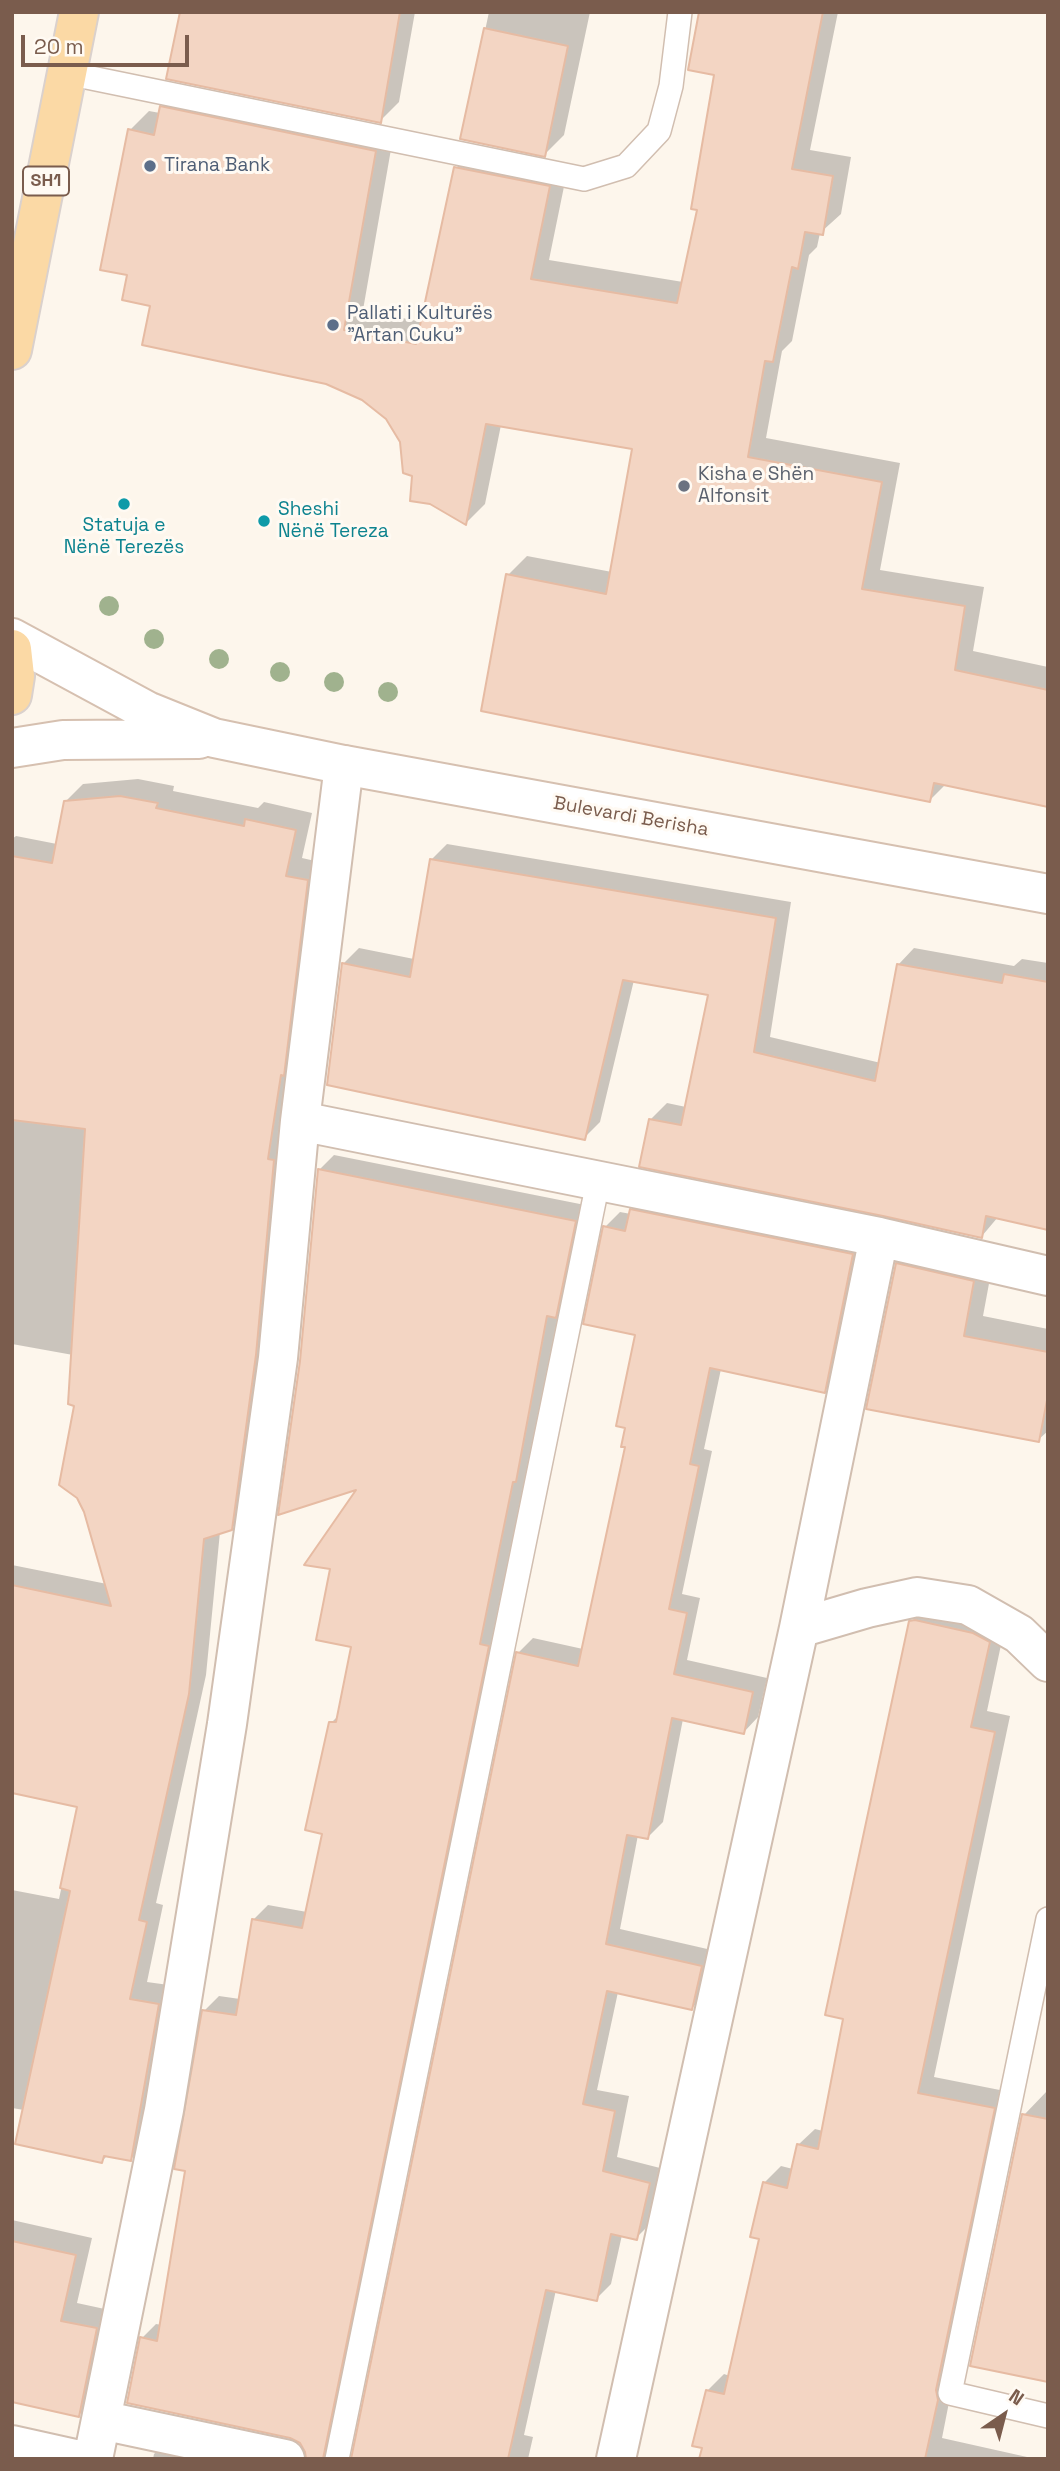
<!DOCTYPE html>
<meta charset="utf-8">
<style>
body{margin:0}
#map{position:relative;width:1060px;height:2471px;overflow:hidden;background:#fdf6ec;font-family:"Space Grotesk",sans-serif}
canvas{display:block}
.frame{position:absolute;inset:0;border:14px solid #7a5c4d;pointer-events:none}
.north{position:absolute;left:969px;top:2380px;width:70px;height:70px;-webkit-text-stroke:5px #fffaf3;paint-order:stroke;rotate:35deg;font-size:19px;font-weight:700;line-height:28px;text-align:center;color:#7a5c4d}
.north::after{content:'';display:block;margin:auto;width:24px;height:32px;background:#7a5c4d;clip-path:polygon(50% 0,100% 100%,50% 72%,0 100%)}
.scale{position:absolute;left:21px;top:35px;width:168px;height:32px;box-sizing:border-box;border:4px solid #7a5c4d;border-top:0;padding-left:9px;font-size:21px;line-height:24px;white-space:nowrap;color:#7a5c4d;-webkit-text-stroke:5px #fffaf3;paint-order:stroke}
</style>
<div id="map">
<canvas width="1060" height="2471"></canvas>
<div class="frame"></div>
<div class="north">N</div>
<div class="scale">20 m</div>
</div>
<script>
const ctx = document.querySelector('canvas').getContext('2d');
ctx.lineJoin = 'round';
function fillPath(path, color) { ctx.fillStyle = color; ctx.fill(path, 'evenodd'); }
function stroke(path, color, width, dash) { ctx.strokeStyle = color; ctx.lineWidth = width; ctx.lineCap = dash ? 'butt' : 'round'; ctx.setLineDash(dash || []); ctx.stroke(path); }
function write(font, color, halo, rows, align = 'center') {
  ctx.font = font + ' "Space Grotesk",sans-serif'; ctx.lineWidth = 6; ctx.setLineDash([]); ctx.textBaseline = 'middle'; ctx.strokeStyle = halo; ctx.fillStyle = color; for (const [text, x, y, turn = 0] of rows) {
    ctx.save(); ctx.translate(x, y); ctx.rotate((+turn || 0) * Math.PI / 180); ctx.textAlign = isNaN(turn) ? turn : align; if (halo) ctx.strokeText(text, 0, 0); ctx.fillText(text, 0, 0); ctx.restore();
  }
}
fillPath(new Path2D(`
 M182,12H415L399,102L380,121Z
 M489,12H590L564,135L544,155L462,138Z
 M701,12H838L810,150L851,157L841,214L820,233L817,247L809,255L792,341L782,351L766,438L900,463L880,570L984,587L973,651L1048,667V805L946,784L930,800L508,575L527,556L612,572L634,448L501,425L485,504L466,523L414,474L402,441L388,417L363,399L152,304L130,273V130L149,111L160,113L161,107L181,88L394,132L363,310L422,322L456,168L475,148L568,167L549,260L683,282L699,208L716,74Z
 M138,779L174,786L173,791L258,808L264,802L312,813L302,858L324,863L249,1511L231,1529L220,1532L206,1675L156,1903L163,1905L147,1982L176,1986L148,2142L131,2159L108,2155L102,2161L24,2110L12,2108V1890L59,1899L79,1805L12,1792V1565L107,1584L76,1405L73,1355L12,1344V839L16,836L57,844L65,802L83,784Z
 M447,844L791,902L770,1037L881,1063L898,965L914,948L1014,966L1022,959L1048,963V1228L998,1217L982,1236L650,1120L667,1103L686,1107L710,993L634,980L600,1122L584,1138L343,964L359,948L414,959L431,860Z
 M334,1155L590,1206L570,1301L559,1313L531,1466L527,1470L494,1629L503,1631L342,2454L351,2459H308L301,2442L142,2338L156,2324L162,2325L187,2169L204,2011L219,1996L240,1999L253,1920L268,1905L307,1912L324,1832L331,1723L339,1715L353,1646L360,1486L301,1361L319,1170Z
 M646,1195L867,1240L839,1377L824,1391L721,1369L704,1449L712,1451L682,1594L700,1598L687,1660L767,1678L758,1717L744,1732L683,1719L663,1822L648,1837L638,1835L620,1929L716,1951L707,1993L692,2008L618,1992L597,2090L629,2096L617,2157L664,2169L651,2223L636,2238L622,2235L611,2284L596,2299L556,2290L524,2435L533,2437L528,2459H351L353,2458L518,1653L533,1638L583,1649L627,1446L637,1334L605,1227L620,1212L631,1214V1210Z
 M917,1245L993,1262L983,1316L1048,1329V1431L1038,1440L898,1264Z
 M928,1605L1005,1626L987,1711L1010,1716L934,2077L1010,2092L942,2438L1036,2459H720L707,2391L724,2374L730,2376L761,2238L764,2183L781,2166L793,2169L798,2145L815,2129L823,2131L845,2018L911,1622Z
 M1047,2091H1048V2381L1024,2115Z
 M12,2220L92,2238L77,2303L114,2311L96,2398L79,2415L12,2400Z
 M169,2439L261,2459H153L154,2454Z`), '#0003');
const building = new Path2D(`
 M180,12H400L381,123L166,79Z
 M699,12H823L792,169L833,176L823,235L805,232L798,269L792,267L773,362L765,361L748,457L882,482L862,589L965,606L955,670L1048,690V807L934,783L930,802L481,711L506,574L606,594L632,449L486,424L466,525L430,504L410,501L412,476L403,473L400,442L386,419L362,400L326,384L142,345L150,306L122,300L127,275L100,270L128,129L154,135L160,106L376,151L344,330L416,344L454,167L550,186L531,279L677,303L697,210L691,209L714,75L688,70Z
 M484,28L568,46L545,157L460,139Z
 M120,796L158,803L156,808L244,826L245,819L296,830L286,876L308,880L284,1076L281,1075L268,1159L274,1160L256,1355L232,1530L204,1539L189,1694L139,1920L147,1922L130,1999L159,2004L131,2161L104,2156L102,2163L15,2144L70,1891L60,1888L77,1807L12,1793V1585L111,1606L84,1512L77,1498L59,1485L74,1406L68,1404L85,1129L12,1120V856L52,863L64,801Z
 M430,859L776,918L754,1052L875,1081L897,964L1002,983L1004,974L1048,982V1230L986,1216L982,1238L883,1216L639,1167L649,1119L681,1125L708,995L623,980L585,1140L327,1085L342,963L410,977Z
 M318,1169L576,1221L556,1318L547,1316L516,1482H513L480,1644L489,1646L323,2459H306L305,2452L300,2443L290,2438L127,2403L140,2337L157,2341L185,2171L174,2169L202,2010L236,2015L252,1919L302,1928L322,1834L305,1830L329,1722H336L351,1647L316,1640L330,1569L304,1565L356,1490L278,1515L300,1361Z
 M630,1209L853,1254L825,1393L710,1368L690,1464L699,1466L669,1609L687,1613L674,1674L753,1692L744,1734L672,1718L648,1839L627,1835L606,1944L702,1966L692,2010L607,1991L583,2104L615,2111L603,2171L650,2183L637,2240L611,2234L597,2301L546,2290L508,2459H351L516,1652L578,1666L625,1447H621L625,1428L616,1426L635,1335L583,1324L603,1226L625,1231Z
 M896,1263L974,1281L964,1336L1048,1352V1395L1039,1442L866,1409Z
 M915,1620L973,1633L990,1642L971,1727L995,1732L918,2093L995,2108L936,2390L938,2400L925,2459H699L702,2448L692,2446L706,2390L724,2394L759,2239L750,2237L763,2182L787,2188L797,2144L818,2149L843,2019L825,2015L909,1621Z
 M1022,2114L1048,2119V2382L970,2366Z
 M12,2241L76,2255L61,2321L97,2328L79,2417L12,2402Z`);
fillPath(building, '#f3d5c3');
stroke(building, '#e6bba3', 2);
const service = new Path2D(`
 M67,73L584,179L626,166L659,131L671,86L680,12
 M1048,1919L950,2393L1048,2416
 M337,2459L598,1182`);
const minor = new Path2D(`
 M300,1121L879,1237
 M799,1628L867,1608L917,1597L968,1605L1019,1634L1048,1662
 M101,2420L285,2459
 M12,2445L75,2459
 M93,2459L164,2110L227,1724L278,1358L300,1121L344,765
 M616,2459L799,1628L879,1237L1048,1276`);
const secondary = new Path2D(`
 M12,638L147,711L214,738L344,765L1048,894
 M12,748L63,740L199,739`);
const primary = new Path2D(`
 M12,350L79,12
 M12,649L15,676L12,695`);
stroke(service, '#d1beb0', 26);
stroke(minor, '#d1beb0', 42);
stroke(secondary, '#d6c0b0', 42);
stroke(primary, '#dad1cd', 42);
stroke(service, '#fff', 23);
stroke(minor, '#fff', 38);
stroke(secondary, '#fff', 38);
stroke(primary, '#fbd9a5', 38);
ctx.fillStyle = '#a0b28e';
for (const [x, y] of [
 [109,606],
 [154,639],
 [219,659],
 [280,672],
 [334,682],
 [388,692]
]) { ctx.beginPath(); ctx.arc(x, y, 10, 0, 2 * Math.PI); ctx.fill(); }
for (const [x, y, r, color] of [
 [150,166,7,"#5c6f8a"],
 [333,325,7,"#5c6f8a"],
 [684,486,7,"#6b7280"],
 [124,504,7,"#0f9aa8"],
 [264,521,7,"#0f9aa8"]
]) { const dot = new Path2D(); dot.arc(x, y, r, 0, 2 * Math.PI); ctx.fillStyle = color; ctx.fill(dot); stroke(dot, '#fffaf3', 2.5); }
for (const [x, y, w] of [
 [46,181,46]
]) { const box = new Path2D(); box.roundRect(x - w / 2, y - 14.5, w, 29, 5); ctx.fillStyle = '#fffaf3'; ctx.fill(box); stroke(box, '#7a5c4d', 2); }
write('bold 18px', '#7a5c4d', null, [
 ["SH1",46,181]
]);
write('19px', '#4e5e75', '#fffaf3', [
 ["Tirana Bank",164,166],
 ["Pallati i Kulturës",347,314],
 ["\"Artan Cuku\"",347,336]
], 'left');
write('19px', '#5b616d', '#fffaf3', [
 ["Kisha e Shën",698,475],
 ["Alfonsit",698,497]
], 'left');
write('19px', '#0d838f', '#fffaf3', [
 ["Sheshi",278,510],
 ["Nënë Tereza",278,532],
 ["Statuja e",124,526,"center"],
 ["Nënë Terezës",124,548,"center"]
], 'left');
write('19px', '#7a5c4d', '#fffaf3', [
 ["Bulevardi Berisha",631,817,10]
]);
</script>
